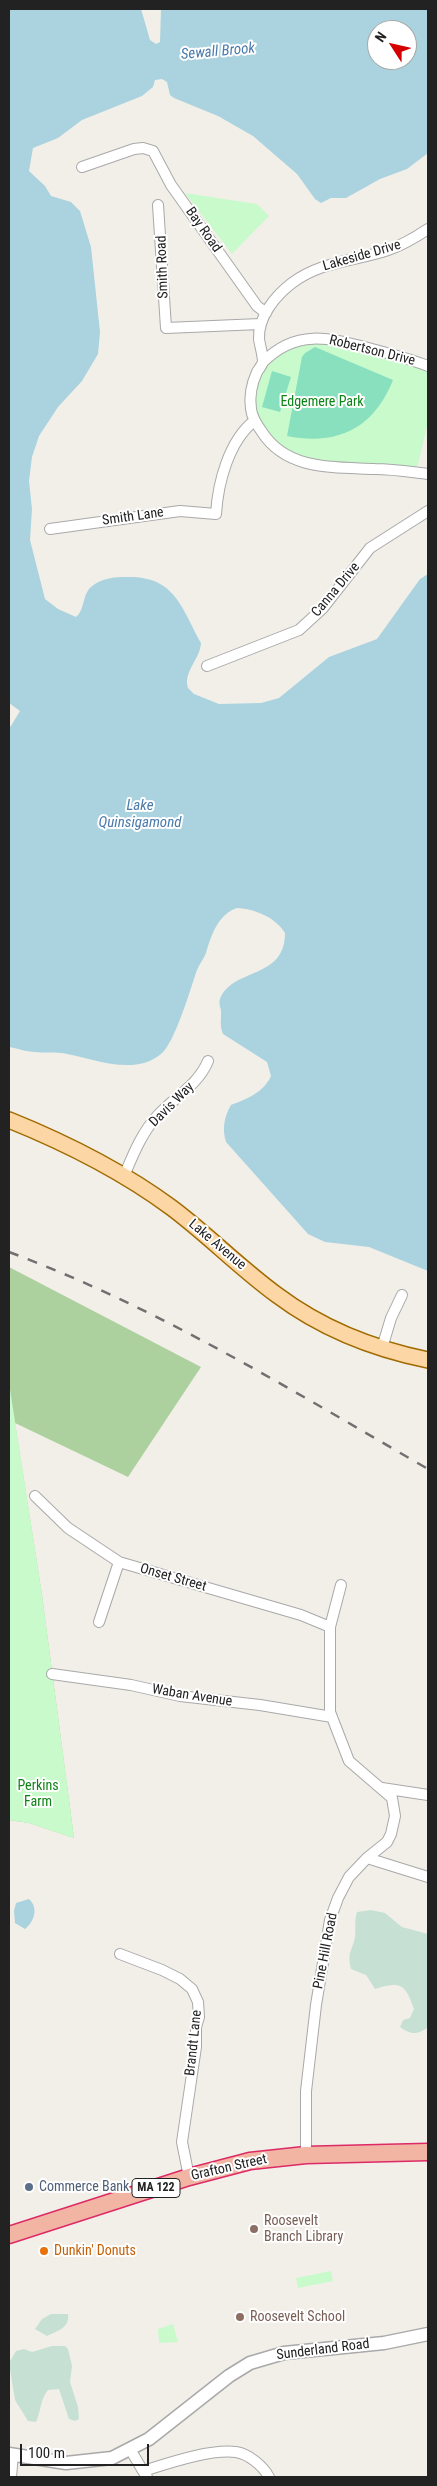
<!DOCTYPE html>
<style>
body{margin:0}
#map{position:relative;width:437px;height:2486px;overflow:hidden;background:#f2efe9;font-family:"Roboto Condensed",sans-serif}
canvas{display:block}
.frame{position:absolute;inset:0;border:10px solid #222;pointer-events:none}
.north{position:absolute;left:367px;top:20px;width:50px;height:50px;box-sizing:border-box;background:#fff;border:1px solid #a7a7a7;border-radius:50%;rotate:305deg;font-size:14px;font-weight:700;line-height:20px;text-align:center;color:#222}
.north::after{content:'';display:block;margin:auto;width:18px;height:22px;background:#d40000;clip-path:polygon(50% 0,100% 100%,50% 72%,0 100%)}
.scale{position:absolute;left:20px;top:2444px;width:129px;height:22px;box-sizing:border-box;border:2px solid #222;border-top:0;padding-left:6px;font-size:15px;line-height:18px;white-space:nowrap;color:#222;-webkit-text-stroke:4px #fff;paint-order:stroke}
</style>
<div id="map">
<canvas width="437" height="2486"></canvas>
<div class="frame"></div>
<div class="north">N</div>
<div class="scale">100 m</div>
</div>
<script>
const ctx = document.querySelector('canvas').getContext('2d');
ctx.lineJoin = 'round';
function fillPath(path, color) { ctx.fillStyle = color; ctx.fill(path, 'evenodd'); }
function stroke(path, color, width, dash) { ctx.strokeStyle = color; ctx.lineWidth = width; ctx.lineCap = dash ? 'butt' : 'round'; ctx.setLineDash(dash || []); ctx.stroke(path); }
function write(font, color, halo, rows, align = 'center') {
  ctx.font = font + ' "Roboto Condensed",sans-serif'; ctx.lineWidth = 4; ctx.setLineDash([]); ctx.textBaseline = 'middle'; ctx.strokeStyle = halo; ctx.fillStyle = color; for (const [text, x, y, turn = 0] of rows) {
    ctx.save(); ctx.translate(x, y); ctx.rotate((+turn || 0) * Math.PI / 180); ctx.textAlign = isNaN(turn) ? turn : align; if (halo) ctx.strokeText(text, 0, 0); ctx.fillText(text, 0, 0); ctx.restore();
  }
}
fillPath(new Path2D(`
 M9,1267L201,1367L128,1477L15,1423L42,1595L74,1838L29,1823L9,1820Z`), '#add19e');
fillPath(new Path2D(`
 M371,1910L385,1913L402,1927L428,1934V2027C418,2035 411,2035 400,2027L403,2020L410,2018L414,2009C405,1984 401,1981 375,1989L366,1975L351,1969C347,1951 352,1952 355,1937C356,1928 354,1921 357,1912Z
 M51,2314H68C70,2328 57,2331 47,2336L35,2329L42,2319Z
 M52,2346H65L68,2349L72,2366L70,2382L78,2407L79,2419L75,2421L69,2419L59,2389L48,2390C40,2400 41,2411 36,2422L28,2421L15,2400L9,2363L16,2351L24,2349L32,2352Z`), '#c6e0d4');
fillPath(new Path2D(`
 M185,193L257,204L269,216L232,254Z
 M319,338L428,366V422L416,473L290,458L258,427L252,388L263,362L279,350Z
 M9,1383L42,1595L74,1838L29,1823L9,1820Z
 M331,2271L333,2281L298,2288L296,2278Z
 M173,2324L178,2342L159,2343L158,2329Z`), '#c8facc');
fillPath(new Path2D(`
 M315,347L393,380C374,428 338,446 287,436L302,357L305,353Z
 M272,371L291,377L280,412L262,407Z`), '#88e0be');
fillPath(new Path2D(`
 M9,9H141L150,40L156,44L160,42L161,9H428V153L407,169L380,179L346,198H331L321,203L315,199L297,174L253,136L218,116L174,98L170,95L167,82L162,79L155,80L153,87L142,96L82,120L58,138L33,148L29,171L45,186L51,196L71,202L80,211L91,247L100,332L98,354L82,381L58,407L39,436L32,457L29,481L32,509L30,540L45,599L58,609L76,617C85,610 82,595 91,587C101,578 114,577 127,577C175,576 181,607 201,643C200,660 183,671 188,688L194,694L219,704L261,703L279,698L329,657L377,639L420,579L428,574V1271L369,1247L325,1242L308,1234L226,1142C222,1129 224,1117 231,1105C247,1099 264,1092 271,1076L267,1062L223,1034C220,1027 221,1022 221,1015C222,1009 218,1004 220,999C233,967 285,980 285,933C275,917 255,909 237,908C218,914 211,936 206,953C204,959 199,964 197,970C191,987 175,1043 161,1054C133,1077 93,1058 62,1053C53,1052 44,1053 35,1052C26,1052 17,1048 9,1047V727L11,726L20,711L9,703ZM377,30H407V60H377Z
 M29,1899C39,1908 34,1922 25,1929L15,1923L14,1911L16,1903Z`), '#aad3df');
const minor = new Path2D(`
 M82,167L134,149L143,148L153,151L171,185L257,306L266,313
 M158,205L166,328L260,324
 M428,229C416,237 403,245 388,250C356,261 321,261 292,283C275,296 258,317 259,339C260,346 263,355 263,362C262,365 259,369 257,372C252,383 249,396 251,409C252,418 257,425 262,432C287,471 335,467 375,469C393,469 411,472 428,474
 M263,362C297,328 330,338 372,349C391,354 410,359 428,366
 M50,529L180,511L216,514C218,482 229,441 254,421
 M207,666L299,630L323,608L370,548L428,511
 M124,1176C133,1155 142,1132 158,1115C176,1096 198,1085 208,1061
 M382,1348L391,1318L402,1295
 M35,1496L68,1528L119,1562L301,1615L330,1627
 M99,1622L119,1562
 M52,1674L131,1685L180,1696L260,1705L332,1717
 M382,1788L428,1795
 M367,1858L428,1877
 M120,1954L162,1970L180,1979L192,1989L198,2002L199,2017L196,2027V2047L182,2142L189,2177
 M306,2155V2091L316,2005L330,1920L338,1898L349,1877L367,1858L387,1842L391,1834L395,1816L392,1798L349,1761L330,1712V1627L341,1585
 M130,2449L143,2471
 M11,2477L13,2454
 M147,2477L143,2471C169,2463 209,2449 236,2452C249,2454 263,2466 269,2477`);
const tertiary = new Path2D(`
 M9,2454L66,2463L112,2458L149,2439L229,2376L250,2363L284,2353L384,2343L428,2334`);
const primary = new Path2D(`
 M9,1120C66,1143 122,1171 172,1208C208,1235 240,1268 277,1295C321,1328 374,1349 428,1360`);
const trunk = new Path2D(`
 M9,2235L189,2177L250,2161L306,2155L428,2152`);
stroke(minor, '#a9a9a9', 12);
stroke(tertiary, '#a9a9a9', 15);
stroke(primary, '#a06b00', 18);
stroke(trunk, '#dc2a67', 19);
stroke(minor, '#fff', 10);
stroke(tertiary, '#fff', 12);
stroke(primary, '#fcd6a4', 15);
stroke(trunk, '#f2b4a3', 16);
stroke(new Path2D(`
 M9,1252C157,1307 291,1390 428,1469`), '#707070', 2.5, [10, 10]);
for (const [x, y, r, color] of [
 [29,2187,5,"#5c6f8a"],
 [254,2229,5,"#8d6e63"],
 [44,2251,5,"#e8710a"],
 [240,2317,5,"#8d6e63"]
]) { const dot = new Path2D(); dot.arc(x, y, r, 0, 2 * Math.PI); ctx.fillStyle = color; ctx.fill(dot); stroke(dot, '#fff', 2); }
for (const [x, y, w] of [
 [156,2188,48]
]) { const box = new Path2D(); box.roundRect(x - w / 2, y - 9.5, w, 19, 4); ctx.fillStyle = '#fff'; ctx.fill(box); stroke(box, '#222', 1); }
write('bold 12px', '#222', null, [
 ["MA 122",156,2188]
]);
write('14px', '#222', '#fff', [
 ["Bay Road",203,230,55],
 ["Lakeside Drive",362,256,-16],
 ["Smith Road",163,267,-92],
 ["Robertson Drive",372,351,14],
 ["Smith Lane",133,517,-8],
 ["Canna Drive",336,590,-50],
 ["Davis Way",172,1105,-45],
 ["Lake Avenue",217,1245,40],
 ["Onset Street",173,1578,16],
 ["Waban Avenue",192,1696,9],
 ["Pine Hill Road",326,1951,-79],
 ["Brandt Lane",194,2043,-84],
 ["Grafton Street",229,2168,-13],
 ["Sunderland Road",323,2350,-7]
]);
write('14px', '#0c8416', '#fff', [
 ["Edgemere Park",322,402],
 ["Perkins",38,1786],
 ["Farm",38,1802]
]);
write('14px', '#4e5e75', '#fff', [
 ["Commerce Bank",39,2187]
], 'left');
write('14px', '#785e54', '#fff', [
 ["Roosevelt",264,2221],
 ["Branch Library",264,2237],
 ["Roosevelt School",250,2317]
], 'left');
write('14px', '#c56008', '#fff', [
 ["Dunkin' Donuts",54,2251]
], 'left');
write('italic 15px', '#4a7aab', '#fff', [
 ["Sewall Brook",218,52,-5],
 ["Lake",140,806],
 ["Quinsigamond",140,823]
]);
</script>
